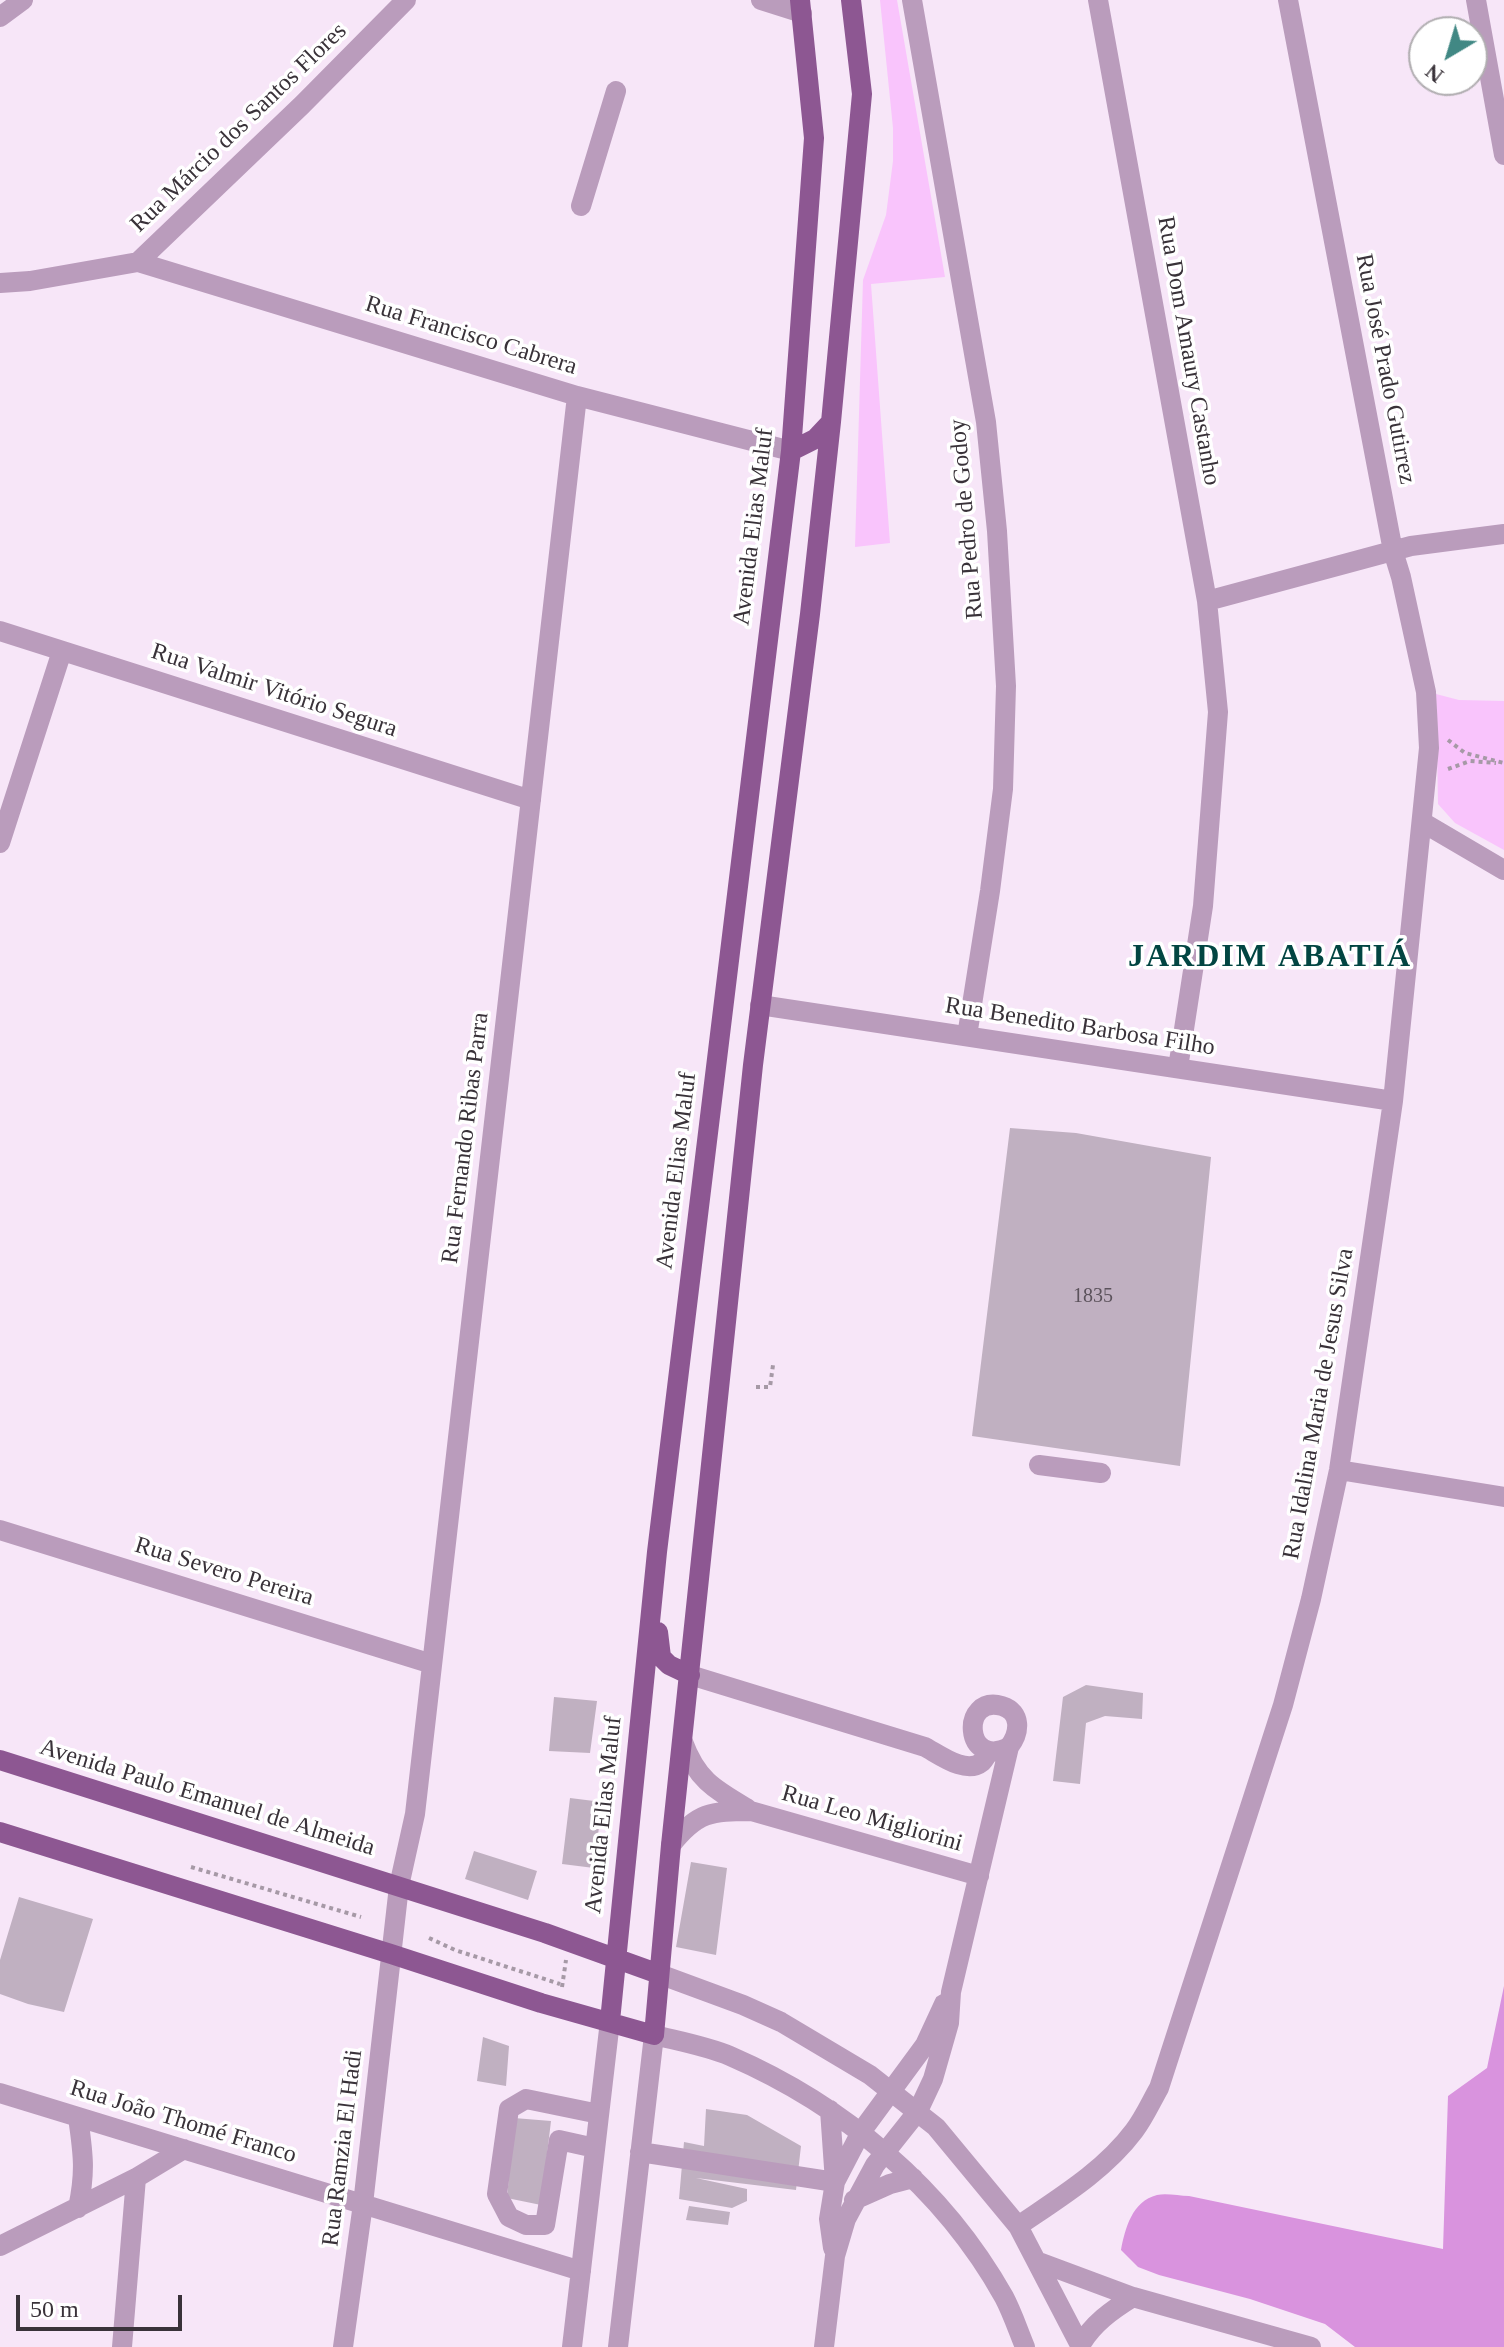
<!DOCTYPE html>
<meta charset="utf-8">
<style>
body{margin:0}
#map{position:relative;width:1504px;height:2347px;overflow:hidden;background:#f7e6f8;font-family:"Times New Roman",serif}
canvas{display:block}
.north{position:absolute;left:1408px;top:16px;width:80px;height:80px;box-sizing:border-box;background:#fff;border:2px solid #b0adb0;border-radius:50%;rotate:218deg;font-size:22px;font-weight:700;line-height:32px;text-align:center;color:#393239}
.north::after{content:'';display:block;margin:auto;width:28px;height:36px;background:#418884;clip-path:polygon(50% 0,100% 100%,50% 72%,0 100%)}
.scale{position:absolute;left:16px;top:2295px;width:166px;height:36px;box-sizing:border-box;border:4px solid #393239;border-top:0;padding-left:10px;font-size:24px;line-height:28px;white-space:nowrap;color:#393239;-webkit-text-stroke:6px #fff;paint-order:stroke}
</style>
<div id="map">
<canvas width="1504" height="2347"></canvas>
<div class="north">N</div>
<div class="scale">50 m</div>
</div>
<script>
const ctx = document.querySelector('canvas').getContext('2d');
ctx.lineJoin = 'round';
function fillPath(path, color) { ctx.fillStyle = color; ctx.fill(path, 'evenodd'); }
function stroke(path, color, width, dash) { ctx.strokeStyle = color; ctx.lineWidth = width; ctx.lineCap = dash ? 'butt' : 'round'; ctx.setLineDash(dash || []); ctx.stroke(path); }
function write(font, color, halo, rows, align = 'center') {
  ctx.font = font + ' "Times New Roman",serif'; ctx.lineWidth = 7; ctx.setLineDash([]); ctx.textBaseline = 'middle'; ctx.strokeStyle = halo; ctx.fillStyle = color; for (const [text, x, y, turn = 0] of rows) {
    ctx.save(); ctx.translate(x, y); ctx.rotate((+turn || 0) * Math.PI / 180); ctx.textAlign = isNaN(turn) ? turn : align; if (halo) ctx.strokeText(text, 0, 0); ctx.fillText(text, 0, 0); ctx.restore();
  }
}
fillPath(new Path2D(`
 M880,0H897L945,277L871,284L890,543L855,547L863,280L886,215L893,161V128Z
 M1436,694L1459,700L1504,701V850L1455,823L1438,804Z`), '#f9c4fc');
fillPath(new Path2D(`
 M1504,1986V2347H1355L1325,2324L1250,2299L1159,2275L1138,2267L1121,2250C1125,2229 1132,2201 1157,2195C1167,2193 1179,2196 1189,2196L1443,2249L1448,2096L1487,2068Z`), '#d993de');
fillPath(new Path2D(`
 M1010,1128L1076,1133L1211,1157L1180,1466L972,1436Z
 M1086,1685L1143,1693L1142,1719L1105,1716L1086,1723L1080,1784L1053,1781L1063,1697Z
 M554,1697L597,1701L590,1753L549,1751Z
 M570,1798L602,1802L594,1868L562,1864Z
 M474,1851L537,1871L528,1900L465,1879Z
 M691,1862L727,1868L716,1955L676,1947Z
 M19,1897L93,1919L64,2012L28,2004L0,1994V1960Z
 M483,2037L509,2046L506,2086L477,2081Z
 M706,2109L747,2115L801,2146L796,2190L696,2178L747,2189V2201L732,2208L679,2199L684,2142L704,2146Z
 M514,2118L551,2121L541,2205L507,2198Z
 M689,2206L730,2212L728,2225L686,2220Z`), '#c0b0c1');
stroke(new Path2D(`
 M1448,740L1465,753L1504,763
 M1448,769L1470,761L1496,763
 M756,1387H770L773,1365
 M191,1867L361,1917
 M429,1938L455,1950L560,1984
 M562,1987L566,1960`), '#a699a6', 4, [4, 4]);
stroke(new Path2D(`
 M761,0L802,13
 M912,0L986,422L997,531L1006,686L1003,789L990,891L967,1036
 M1098,0L1207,601L1218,712L1203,906L1178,1068
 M1476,0L1504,155
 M0,17L23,0
 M581,206L616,91
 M138,262L577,396L791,451
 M0,283L30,281L138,262L302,105L406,0
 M1207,601L1411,546L1504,534
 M0,631L531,800
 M1422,822L1504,870
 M0,843L62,651
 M760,1005L1393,1101
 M1039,1465L1101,1473
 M1339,1470L1504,1497
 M0,1530L432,1664
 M690,1675L925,1747C940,1755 966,1775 982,1762C985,1759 987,1754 990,1751
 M683,1742C697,1780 714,1789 748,1809
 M671,1845C697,1812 711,1811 751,1811L979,1876
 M659,1974L743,2005L781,2022L870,2075L936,2127L1018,2226L1081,2347
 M0,2093L581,2271
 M78,2117C83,2153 86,2171 78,2208
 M595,2148L559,2140L545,2225H526L509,2217L497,2194L509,2109L526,2099L599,2114
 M640,2152L835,2182L830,2110
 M854,2200L890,2184L913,2178
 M1018,2226C1059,2198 1104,2171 1134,2131C1144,2118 1151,2102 1159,2088L1283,1705L1311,1599L1339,1470L1393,1101L1429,748L1426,692L1401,577L1393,551L1288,0
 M0,2246L136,2178L184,2149
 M833,2248L829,2219L835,2182L861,2132L925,2045L944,2004
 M1039,2262L1133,2297C1112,2310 1092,2324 1080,2346
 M1133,2297L1311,2347
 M122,2347L136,2178
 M343,2347L363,2204L399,1886L415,1814L577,396
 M572,2347L610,2021
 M618,2347L654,2035C678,2041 706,2046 730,2056C843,2105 943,2188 1004,2297C1012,2312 1018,2330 1025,2347
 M824,2347L835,2256L846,2219L875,2165L918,2111L933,2079L949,2023L951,1992L1009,1747C1020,1733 1022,1712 1002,1706C960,1694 964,1770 1009,1747`), '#ba9cbc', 20);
stroke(new Path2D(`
 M791,451L815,439L831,422
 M658,1632L661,1657L669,1665L690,1675
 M0,1760L545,1933L659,1974
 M0,1832L391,1954L541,2003L654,2035L671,1845L753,1065L810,614L831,422L862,94L851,0
 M610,2021L657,1552L791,451L814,138L800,0`), '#8d5792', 20);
write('20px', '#5b525b', null, [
 ["1835",1093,1297]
]);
write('24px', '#393239', '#fff', [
 ["Rua Márcio dos Santos Flores",239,128,-44],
 ["Rua Francisco Cabrera",471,336,17],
 ["Rua Dom Amaury Castanho",1188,351,80],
 ["Rua José Prado Gutirrez",1385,369,79],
 ["Rua Pedro de Godoy",967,519,-95],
 ["Avenida Elias Maluf",754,527,-83],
 ["Rua Valmir Vitório Segura",274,691,18],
 ["Rua Benedito Barbosa Filho",1080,1027,9],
 ["Rua Fernando Ribas Parra",466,1138,-83],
 ["Avenida Elias Maluf",677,1171,-83],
 ["Rua Idalina Maria de Jesus Silva",1319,1404,-80],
 ["Rua Severo Pereira",224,1572,17],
 ["Avenida Paulo Emanuel de Almeida",207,1798,17],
 ["Avenida Elias Maluf",604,1815,-84],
 ["Rua Leo Migliorini",872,1819,16],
 ["Rua João Thomé Franco",183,2122,17],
 ["Rua Ramzia El Hadi",343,2148,-83]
]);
ctx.letterSpacing = '2px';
write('bold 32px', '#024542', '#fff', [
 ["JARDIM ABATIÁ",1270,958]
]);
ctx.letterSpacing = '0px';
</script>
